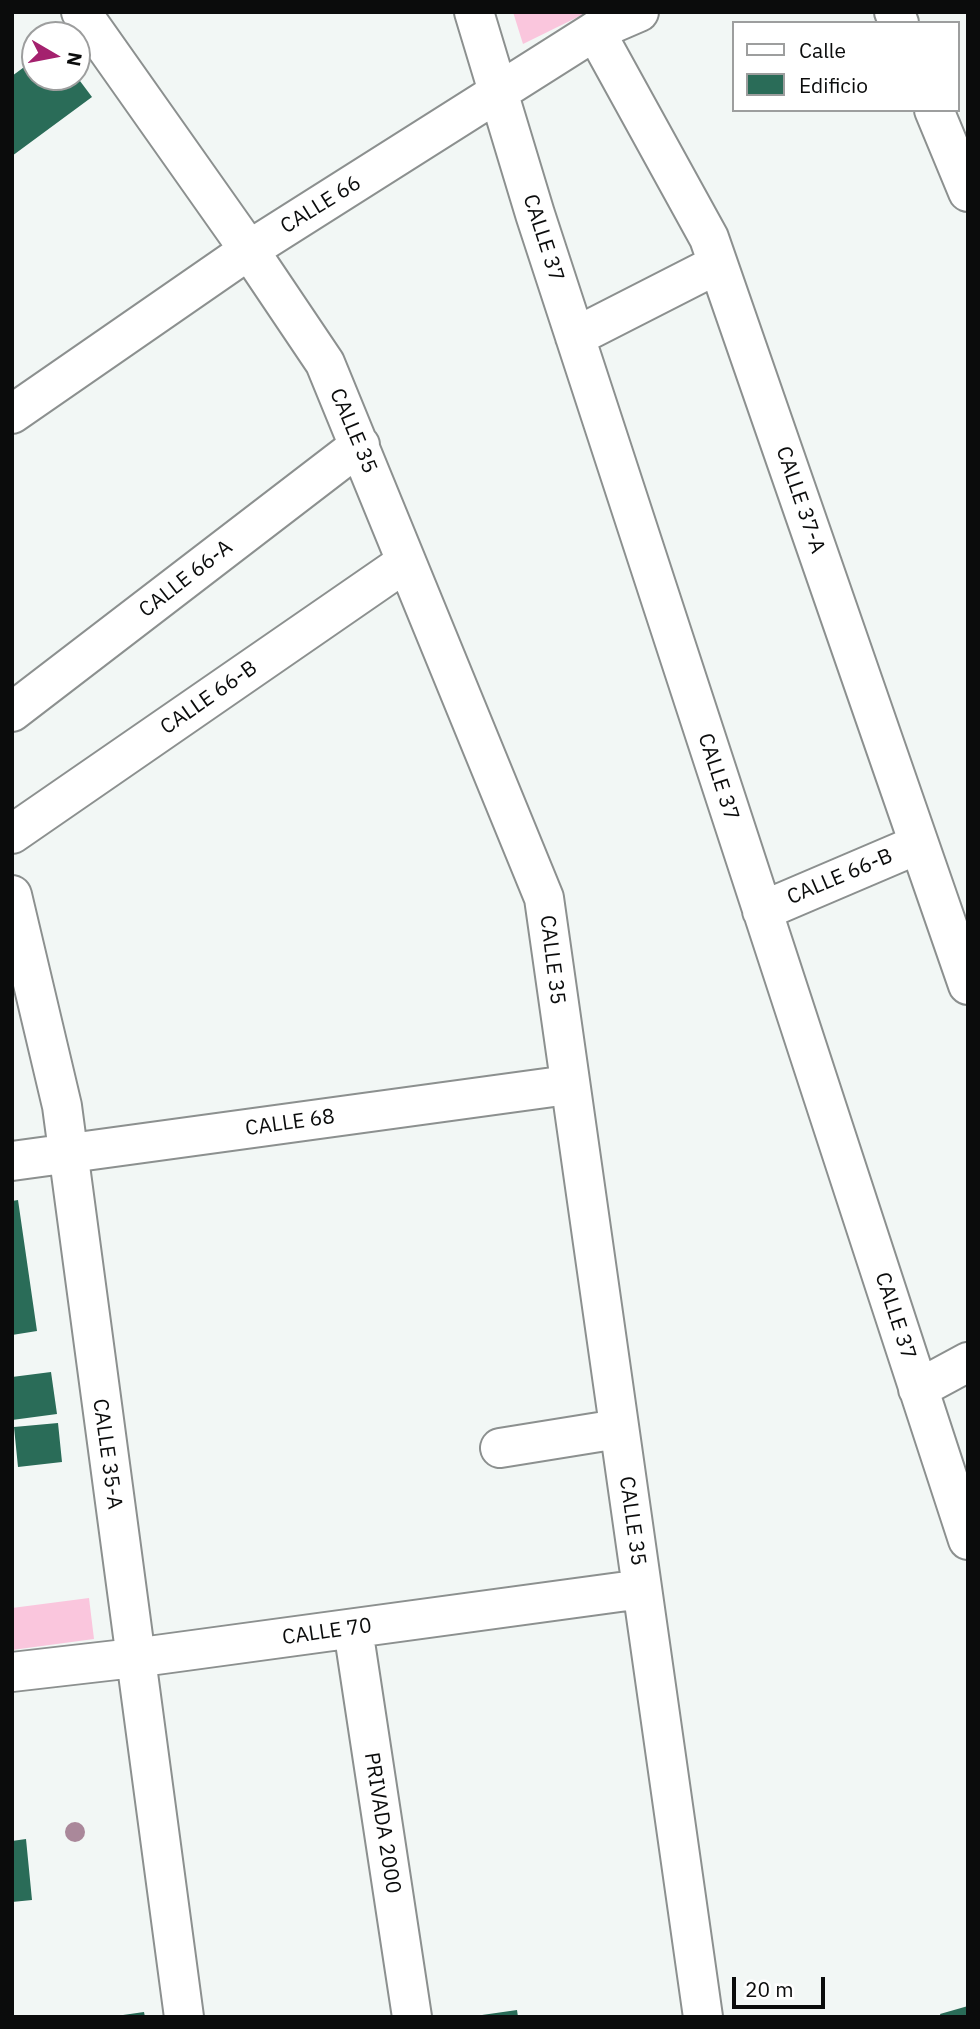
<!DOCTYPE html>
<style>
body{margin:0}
#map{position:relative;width:980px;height:2029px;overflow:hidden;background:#f2f7f5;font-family:"IBM Plex Sans",sans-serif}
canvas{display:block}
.frame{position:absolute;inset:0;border:14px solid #0b0c0c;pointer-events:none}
.legend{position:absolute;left:732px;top:21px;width:228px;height:91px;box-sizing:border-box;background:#fff;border:2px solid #9d9e9e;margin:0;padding:9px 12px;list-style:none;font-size:21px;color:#0b0c0c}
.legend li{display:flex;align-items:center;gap:14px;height:35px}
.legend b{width:35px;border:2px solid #9d9e9e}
.north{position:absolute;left:21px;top:21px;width:70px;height:70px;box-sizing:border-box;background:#fff;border:2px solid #9d9e9e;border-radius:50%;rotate:100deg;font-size:19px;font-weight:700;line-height:28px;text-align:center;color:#0b0c0c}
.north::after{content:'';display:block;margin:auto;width:24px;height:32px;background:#a4216e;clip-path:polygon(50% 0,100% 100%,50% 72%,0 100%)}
.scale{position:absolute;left:732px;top:1977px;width:93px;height:32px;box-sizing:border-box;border:4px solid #0b0c0c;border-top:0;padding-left:9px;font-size:21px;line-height:24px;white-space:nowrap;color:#0b0c0c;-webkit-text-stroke:5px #fff;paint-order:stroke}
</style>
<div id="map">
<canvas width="980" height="2029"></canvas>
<div class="frame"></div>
<ul class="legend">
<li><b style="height:9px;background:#fff"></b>Calle</li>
<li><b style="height:19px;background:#2a6c58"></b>Edificio</li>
</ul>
<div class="north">N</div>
<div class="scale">20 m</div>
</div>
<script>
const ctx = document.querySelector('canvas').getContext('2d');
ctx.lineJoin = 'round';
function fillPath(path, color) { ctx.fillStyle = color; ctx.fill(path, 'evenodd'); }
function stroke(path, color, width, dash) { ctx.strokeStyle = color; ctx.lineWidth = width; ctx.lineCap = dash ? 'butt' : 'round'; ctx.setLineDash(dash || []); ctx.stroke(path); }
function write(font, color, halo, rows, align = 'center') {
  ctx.font = font + ' "IBM Plex Sans",sans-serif'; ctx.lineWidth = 7; ctx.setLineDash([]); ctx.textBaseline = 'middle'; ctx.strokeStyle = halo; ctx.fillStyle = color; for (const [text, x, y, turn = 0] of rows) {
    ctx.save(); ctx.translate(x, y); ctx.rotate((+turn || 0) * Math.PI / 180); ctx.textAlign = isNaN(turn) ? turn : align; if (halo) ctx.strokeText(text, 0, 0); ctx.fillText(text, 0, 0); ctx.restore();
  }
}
fillPath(new Path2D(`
 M513,12H588L523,44Z
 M89,1598L94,1639L12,1650V1608Z`), '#fac6dd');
fillPath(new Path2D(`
 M35,59V77H77L92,97L12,156V76Z
 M18,1200L37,1331L12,1335V1201Z
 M51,1372L57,1414L12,1420V1377Z
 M58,1423L62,1462L18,1467L14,1427Z
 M26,1839L32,1900L12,1902V1841Z
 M968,2006V2017H941L940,2014Z
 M517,2010L518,2017H482V2015Z
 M144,2012L145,2017H123V2015Z`), '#2a6c58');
const minor = new Path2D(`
 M81,12L249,250L325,363L544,898L703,2017
 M474,12L535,214L968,1540
 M894,12L899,23
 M595,31L709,238L968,985
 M934,110L968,192
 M575,337L718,264
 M12,414L249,250L595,31L639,12
 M12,712L360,445
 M12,834L406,562
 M12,895L62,1106L184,2017
 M762,911L919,844
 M12,1161L568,1085
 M918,1389L968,1362
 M500,1448L618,1429
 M353,1629L412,2017
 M12,1672L134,1658L642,1589`);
stroke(minor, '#8c908f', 42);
stroke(minor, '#fff', 38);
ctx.fillStyle = '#aa889a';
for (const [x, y] of [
 [75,1832]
]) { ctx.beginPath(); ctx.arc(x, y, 10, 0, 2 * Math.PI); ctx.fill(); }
write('21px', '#0b0c0c', '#fff', [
 ["CALLE 66",321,205,-32],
 ["CALLE 37",543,238,72],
 ["CALLE 35",353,431,67],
 ["CALLE 37-A",800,500,71],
 ["CALLE 66-A",186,579,-38],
 ["CALLE 66-B",209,698,-35],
 ["CALLE 37",718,777,72],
 ["CALLE 66-B",840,877,-23],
 ["CALLE 35",552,960,83],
 ["CALLE 68",290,1123,-8],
 ["CALLE 37",895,1316,72],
 ["CALLE 35-A",107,1454,82],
 ["CALLE 35",632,1521,82],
 ["CALLE 70",327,1632,-8],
 ["PRIVADA 2000",382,1823,81]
]);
</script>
